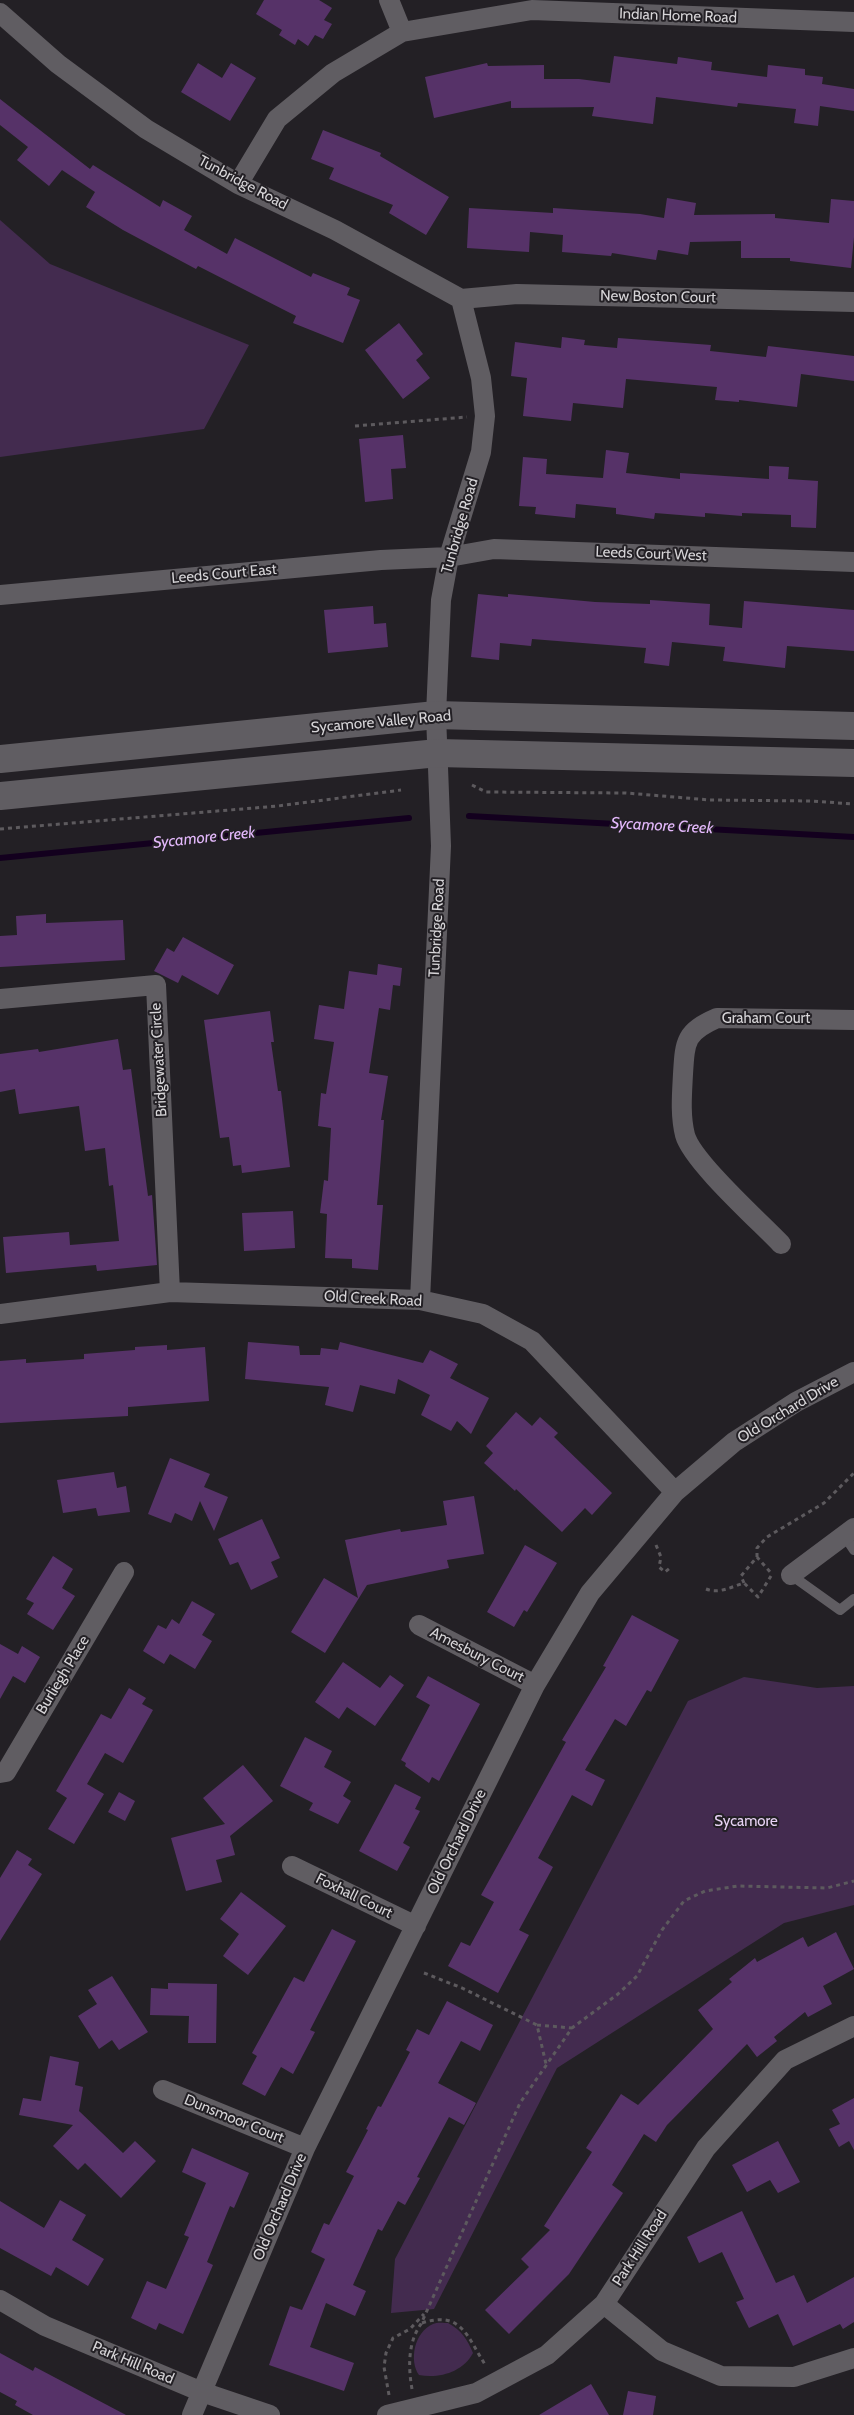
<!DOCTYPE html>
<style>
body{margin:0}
canvas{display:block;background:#232025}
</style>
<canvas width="854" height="2415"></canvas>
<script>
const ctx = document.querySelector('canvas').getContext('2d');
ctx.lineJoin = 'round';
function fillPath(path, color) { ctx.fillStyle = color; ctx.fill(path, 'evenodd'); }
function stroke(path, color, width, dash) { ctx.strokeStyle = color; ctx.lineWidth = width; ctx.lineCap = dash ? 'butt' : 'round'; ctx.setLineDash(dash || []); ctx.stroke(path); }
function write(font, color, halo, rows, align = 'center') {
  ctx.font = font + ' Cabin,sans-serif'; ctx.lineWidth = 4; ctx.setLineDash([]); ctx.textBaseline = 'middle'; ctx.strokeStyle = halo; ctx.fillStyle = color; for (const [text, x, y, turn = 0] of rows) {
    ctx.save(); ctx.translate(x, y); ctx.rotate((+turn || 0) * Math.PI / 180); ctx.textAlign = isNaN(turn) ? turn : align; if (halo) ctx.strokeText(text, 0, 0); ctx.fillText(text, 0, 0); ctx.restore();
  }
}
fillPath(new Path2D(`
 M0,220L50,264L249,345L204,429L0,457Z
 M744,1677L817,1688L854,1686V1905L784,1923L557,2068L434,2309L391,2313L395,2259L688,1701Z
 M448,2323C462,2331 467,2339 473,2353C463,2372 439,2379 419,2375C409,2361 414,2332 433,2324C437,2322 444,2323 448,2323Z`), '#432b4f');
stroke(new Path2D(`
 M469,816L854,837
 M0,858L409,818`), '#13001e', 6);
fillPath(new Path2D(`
 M264,0H319L332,8L324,20L332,24L323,39L315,35L308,46L298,39L295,45L279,35L282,30L256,14Z
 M614,56L677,64L678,57L712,62L711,70L767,77L768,65L805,69V75L823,77L822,84L854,89V111L820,106L818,126L794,123L796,109L738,103L737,107L656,97L653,124L592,116L594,107L511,108V101L434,118L425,77L487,63L488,66L544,65V79H579L610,83Z
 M198,63L222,78L231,63L256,78L230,121L181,92Z
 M0,99L90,169L93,165L160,207L163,200L192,216L184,230L227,254L235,238L311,277L313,273L350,288L347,295L360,300L343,343L293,323L296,316L198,266L196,269L123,230L86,207L95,192L62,170L49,186L17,160L28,147L0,125Z
 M323,130L381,153L380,156L449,197L426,235L389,213L393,205L329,179L334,168L311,159Z
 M667,198L696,203L694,215L775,214V218L829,223L831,199L854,201V237L851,268L790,261V258H741V241L690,242L688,255L658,250L656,260L612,253L611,256L562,252L563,235L530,232L529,252L467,248L469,208L553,213V208L640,214L664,218Z
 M399,323L423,354L416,360L430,378L403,399L365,350Z
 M562,337L585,340L584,345L617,348L618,338L711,345L710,351L766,357L768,346L854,356V381L801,374L797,407L739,400V402L715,400L717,387L626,379L623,408L573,403L571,421L523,416L527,378L511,376L515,342L561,348Z
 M403,435L406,468L391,469L393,499L365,502L359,439Z
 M606,450L629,453L626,473L680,479V473L769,479V466L789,467L788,479L818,481L816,528L791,527V515L742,513V516L705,513V517L655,513L654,519L616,514V508L576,504L575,518L535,514L536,507L519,506L523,457L547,459L546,474L603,478Z
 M478,594L508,597V594L595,602L650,604V600L710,604L709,625L742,628L744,601L854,610V651L787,646L785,668L723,661L725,647L672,642L669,666L644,663L646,648L532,639L531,646L500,643L499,660L471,657Z
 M373,606L374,624L386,623L388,647L328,653L324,610Z
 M46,914V923L123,920L125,960L0,967V936L17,935L16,916Z
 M183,937L234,965L218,995L182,975L178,983L154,971L167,948L174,952Z
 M378,964L402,968L400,986L393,985L390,1010L379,1008L369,1073L388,1076L381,1120H384L377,1205H383L378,1270L352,1268V1259L325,1258L327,1214L320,1213L324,1180L328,1181L331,1128L318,1126L321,1093L326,1094L334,1042L314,1039L319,1005L344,1009L349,971L377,975Z
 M270,1011L274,1042H271L278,1091H281L290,1167L242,1173L241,1165L233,1166L229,1137L220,1138L204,1020Z
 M118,1039L123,1070L131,1069L148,1196L152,1195L157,1265L97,1271L96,1265L6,1273L3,1237L69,1232L70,1245L119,1241L113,1185L109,1186L105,1148L85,1151L79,1106L19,1114L15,1089L0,1092V1054L38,1049L39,1052Z
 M293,1211L295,1248L244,1251L242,1213Z
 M248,1342L299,1346L300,1355H320L321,1348L338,1350L340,1342L423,1363L430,1350L458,1364L450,1378L489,1398L471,1434L457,1421L451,1431L421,1415L430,1395L398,1379L395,1394L360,1385L353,1412L325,1405L329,1387L245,1379Z
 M167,1345V1350L205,1347L209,1401L128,1407V1416L0,1423V1361L26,1359V1363L84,1359V1354L135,1350V1347Z
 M516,1412L532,1426L540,1417L558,1433L554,1437L612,1493L592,1515L585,1508L562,1532L516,1489L515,1491L484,1463L493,1453L486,1446Z
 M170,1458L210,1474L204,1487L228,1497L214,1531L200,1501L192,1521L175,1513L171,1523L148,1514Z
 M114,1472L117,1488L126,1486L130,1512L98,1516L96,1508L63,1513L57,1480Z
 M474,1496L484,1554L447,1560L449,1568L367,1585L325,1653L291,1632L324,1578L358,1598L345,1540L400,1529L401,1532L447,1525L443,1501Z
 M262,1519L280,1558L271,1562L278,1577L251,1590L238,1562L230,1565L218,1539Z
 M525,1545L557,1563L527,1612L524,1610L514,1627L487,1612Z
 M53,1556L73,1569L62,1588L75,1596L53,1630L27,1614L34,1603L26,1599Z
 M192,1601L215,1614L202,1635L212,1641L195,1669L170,1654L164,1664L143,1651L158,1625L166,1629L172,1619L179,1624Z
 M632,1615L679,1640L651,1692L647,1690L626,1726L615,1719L585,1770L605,1780L592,1806L572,1795L538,1858L553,1867L519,1930L529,1935L498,1993L448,1966L461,1942L470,1946L494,1902L481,1895L566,1742L562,1740L606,1667L603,1666Z
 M0,1644L18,1654L22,1646L40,1657L25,1683L13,1676L0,1699Z
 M343,1662L380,1688L390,1675L404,1685L375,1726L347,1707L339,1719L315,1702Z
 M428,1676L480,1704L439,1781L432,1777L429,1783L405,1766L406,1763L401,1760L430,1705L416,1697Z
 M129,1688L146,1698L142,1704L153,1710L123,1763L105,1753L87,1784L104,1794L74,1844L48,1829L67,1798L56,1791L101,1714L111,1719Z
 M305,1737L332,1751L324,1767L351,1782L343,1796L351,1801L338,1824L309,1810L313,1803L280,1786Z
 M243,1765L273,1801L230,1836L235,1855L216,1860L222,1882L186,1891L171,1838L225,1824L203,1798Z
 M395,1784L421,1797L415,1809L420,1811L403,1843L410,1847L397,1871L359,1851Z
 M119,1792L135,1801L125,1821L108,1812Z
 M17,1850L32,1859L28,1865L42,1874L0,1941V1878Z
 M241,1892L286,1926L248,1975L223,1956L239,1934L220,1919Z
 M332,1929L356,1941L310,2030L315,2032L293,2074L281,2067L265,2096L242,2084L257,2056L252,2053L294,1977L304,1982Z
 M836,1932L854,1969L823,1986L832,2004L808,2017L805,2012L774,2037L777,2041L757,2057L747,2044L667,2125L656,2142L644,2134L612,2185L623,2193L569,2274L509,2334L485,2310L529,2267L521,2259L550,2230L544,2226L592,2152L586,2148L621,2094L638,2105L713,2029L698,2010L732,1982L729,1979L755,1958L757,1962L803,1937L808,1947Z
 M112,1976L148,2032L119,2050L112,2040L99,2049L78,2016L97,2004L88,1990Z
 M168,1983L217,1984L216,2043H188L189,2016L150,2015L151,1988L168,1989Z
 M447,2001L493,2025L480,2051L461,2041L438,2083L476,2103L464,2125L449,2117L417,2177L420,2178L405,2205L398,2201L382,2231L378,2229L353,2285L366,2291L355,2316L326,2303L310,2347L354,2363L344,2391L269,2365L290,2306L302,2310L325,2259L311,2252L324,2223L329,2225L354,2176L346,2172L368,2130L366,2129L378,2106L381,2107L410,2052L406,2050L417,2029L429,2035Z
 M50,2056L79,2062L75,2085L83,2087L79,2111L123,2153L135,2141L156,2161L121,2198L85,2163L78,2170L53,2146L73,2125L19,2115L23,2098L41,2101Z
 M854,2098V2150L849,2141L839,2147L829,2129L840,2124L832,2110Z
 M778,2141L800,2182L778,2193L770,2180L747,2192L732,2165Z
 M192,2148L249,2173L234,2208L230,2206L207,2262L213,2265L183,2334L159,2323L156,2330L131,2318L147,2281L166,2289L189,2237L184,2235L206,2183L182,2172Z
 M60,2200L86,2215L72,2240L104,2259L88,2286L56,2267L51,2276L0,2248V2201L44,2228Z
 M742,2211L776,2283L794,2275L807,2303L854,2277V2322L843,2329L840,2324L793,2346L778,2314L749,2328L736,2302L744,2299L722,2252L699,2263L687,2237Z
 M0,2353L33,2371L35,2367L126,2415H33L15,2405L17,2401L0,2392Z
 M591,2384L609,2415H539Z
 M628,2391L656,2396L653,2415H623Z`), '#563268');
stroke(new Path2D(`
 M355,426L467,417
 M472,785L486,792L626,793L710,800L811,801L854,804
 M0,829L278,806L401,790
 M656,1545L661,1557L659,1567L665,1572L670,1568
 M757,1557V1548L767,1537L824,1503L854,1473
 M744,1583L741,1576L757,1557L772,1574
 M706,1589C719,1594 731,1587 744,1583L758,1597L771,1576
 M424,1973L462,1988L537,2025L546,2064
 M537,2025L572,2028
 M422,2323C462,2310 467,2337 486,2366
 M412,2389C408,2367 408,2342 421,2324L520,2103L572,2028L618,1994L637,1976L662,1930L684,1901L705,1891L738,1886L827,1888L854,1881
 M389,2395L384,2367L386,2353L393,2338L410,2329L424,2314`), '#5d5a5e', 3, [4, 4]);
stroke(new Path2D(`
 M844,1535L854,1550
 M791,1575L840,1610L854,1599`), '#605d62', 10);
stroke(new Path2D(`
 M389,0L402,32
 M0,13L58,64L146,129L238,184L335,230L461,299L481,378L485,416L481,452L449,557L441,600L436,715L441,846L420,1300
 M238,184L277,119L333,73L402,32L532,10L854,22
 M461,299L517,294L854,302
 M0,595L381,560L449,557L494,549L854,562
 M0,999L156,985L170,1292
 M781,1244C759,1221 692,1161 685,1135C680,1115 682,1094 683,1074C685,1041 685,1032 717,1018L854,1020
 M0,1314L170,1292L420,1300L483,1314L532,1341L675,1492
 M791,1575L854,1528
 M419,1625L535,1685
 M0,1773L6,1772L124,1572
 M292,1866L416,1926
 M163,2090L305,2148
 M0,2300L45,2326L202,2392L270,2415
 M604,2304L662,2351L721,2376L794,2377L854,2358
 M192,2415L305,2148L535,1685L590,1593L675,1492L734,1442L796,1402L854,1372
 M387,2415L476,2393L547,2355L604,2304L706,2148L785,2060L854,2026`), '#605d62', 20);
stroke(new Path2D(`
 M0,759L436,715L854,726
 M0,796L438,753L854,763`), '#605d62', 28);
write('15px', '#d6d4d7', '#232025', [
 ["Indian Home Road",678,16,2],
 ["Tunbridge Road",243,183,28],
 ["New Boston Court",658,297,1],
 ["Tunbridge Road",460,526,-74],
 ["Leeds Court West",651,554,2],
 ["Leeds Court East",224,574,-5],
 ["Sycamore Valley Road",381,722,-5],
 ["Tunbridge Road",437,928,-87],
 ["Graham Court",766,1019],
 ["Bridgewater Circle",159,1060,-93],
 ["Old Creek Road",373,1299,3],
 ["Old Orchard Drive",788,1410,-31],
 ["Amesbury Court",477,1655,27],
 ["Burliegh Place",63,1675,-59],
 ["Old Orchard Drive",457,1842,-64],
 ["Foxhall Court",354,1896,26],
 ["Dunsmoor Court",234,2119,22],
 ["Old Orchard Drive",280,2207,-67],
 ["Park Hill Road",640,2248,-57],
 ["Park Hill Road",133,2363,23]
]);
write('15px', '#e7d2f4', '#232025', [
 ["Sycamore",746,1822]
]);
write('italic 16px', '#e3b8fb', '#232025', [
 ["Sycamore Creek",662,826,3],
 ["Sycamore Creek",204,838,-6]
]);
</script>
